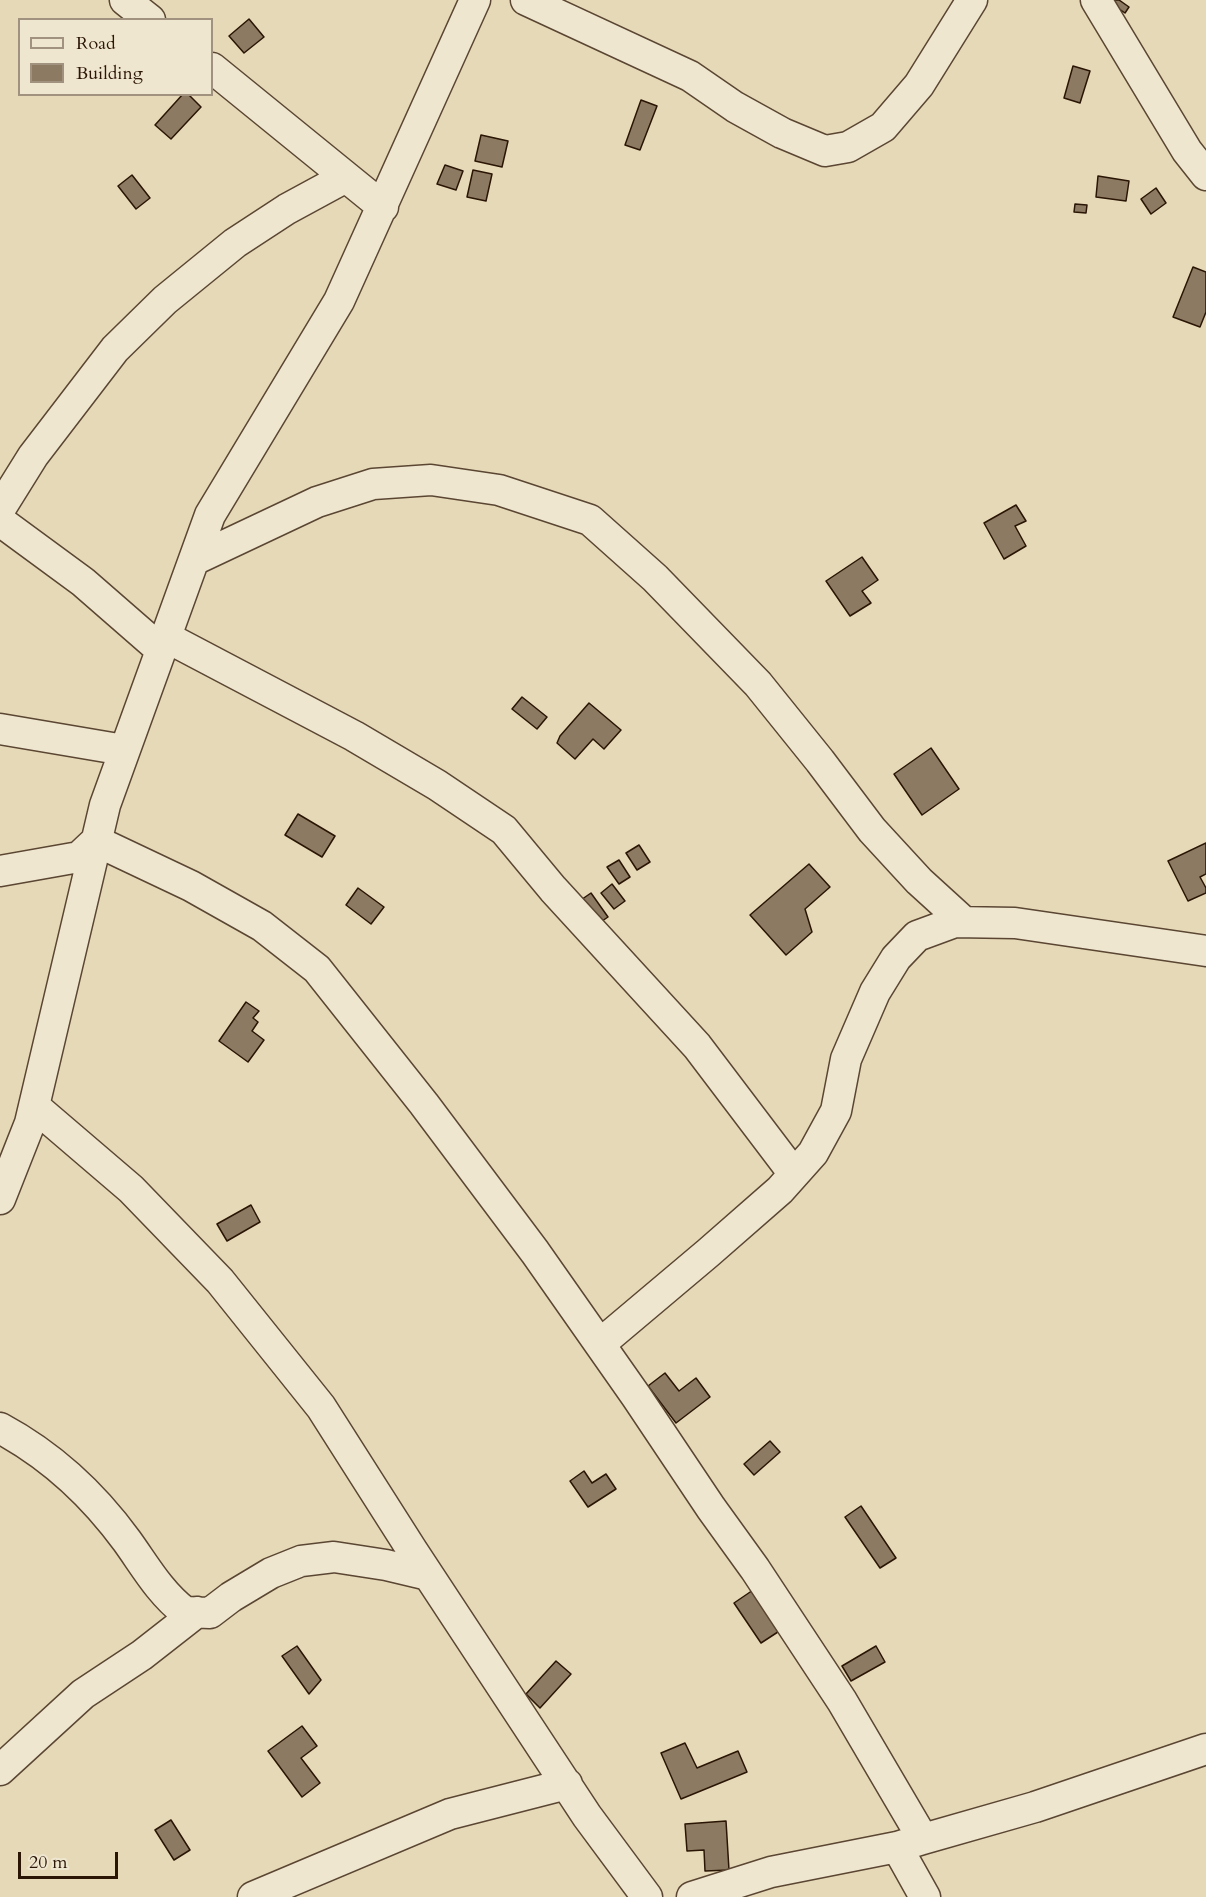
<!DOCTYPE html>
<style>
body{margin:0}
#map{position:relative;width:1206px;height:1897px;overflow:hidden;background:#e6d9b7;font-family:Cardo,serif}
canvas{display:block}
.legend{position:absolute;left:18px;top:18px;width:195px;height:78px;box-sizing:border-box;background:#efe6d0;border:2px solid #a1927f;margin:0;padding:8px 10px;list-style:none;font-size:18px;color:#2b1505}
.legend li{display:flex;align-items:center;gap:12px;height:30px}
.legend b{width:30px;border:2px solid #a1927f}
.scale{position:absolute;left:18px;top:1852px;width:100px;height:27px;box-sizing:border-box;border:3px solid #2b1505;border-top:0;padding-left:8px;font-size:18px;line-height:21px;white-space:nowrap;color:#2b1505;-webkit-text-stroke:4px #efe6d0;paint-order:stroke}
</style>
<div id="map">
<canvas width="1206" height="1897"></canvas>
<ul class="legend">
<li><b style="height:8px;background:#efe6d0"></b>Road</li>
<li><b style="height:16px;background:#8c7b62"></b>Building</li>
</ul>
<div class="scale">20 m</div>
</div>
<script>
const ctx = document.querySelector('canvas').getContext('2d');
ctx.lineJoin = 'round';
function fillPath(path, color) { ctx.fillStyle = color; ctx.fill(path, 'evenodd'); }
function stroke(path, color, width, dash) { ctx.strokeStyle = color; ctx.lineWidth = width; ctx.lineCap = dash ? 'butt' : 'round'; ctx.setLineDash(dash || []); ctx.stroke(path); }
const building = new Path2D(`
 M1110,0H1119L1129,7L1125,13L1109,2Z
 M249,19L264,37L244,53L229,36Z
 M1073,66L1090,71L1080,103L1064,98Z
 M183,94H188L201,107L171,139L155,125Z
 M641,100L657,106L640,150L625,145Z
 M481,135L508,141L502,167L475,161Z
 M445,165L463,171L456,190L437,184Z
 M473,170L492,174L486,201L467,197Z
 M132,175L150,198L136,209L118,186Z
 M1098,176L1129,181L1126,201L1096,197Z
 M1156,188L1166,203L1151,214L1141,199Z
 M1075,204L1087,205L1086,213L1074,212Z
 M1193,267L1206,272V312L1200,327L1173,317Z
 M1016,505L1026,521L1015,526L1026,546L1004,559L984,523Z
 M862,557L878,580L862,591L871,603L850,616L826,581Z
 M522,697L547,717L537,729L512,709Z
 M589,703L621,730L604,749L593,739L575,759L557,743L560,736Z
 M931,748L959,789L922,815L894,774Z
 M298,814L335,836L322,857L285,835Z
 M1206,843V874L1200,877L1206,888V893L1188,901L1168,861Z
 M639,845L650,862L637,870L626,853Z
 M619,860L630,877L619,884L607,867Z
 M809,864L830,887L805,909L812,932L786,955L750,915Z
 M612,884L625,901L614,909L601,893Z
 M358,888L384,907L371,924L346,905Z
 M591,893L608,917L592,928L575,904Z
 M246,1002L259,1011L253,1018L258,1022L252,1031L264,1040L248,1062L219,1041Z
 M251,1205L260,1222L227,1241L217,1224Z
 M665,1373L679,1391L696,1378L710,1397L676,1423L648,1386Z
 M770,1441L780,1452L754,1475L744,1464Z
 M584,1471L592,1483L606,1474L616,1489L588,1507L570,1481Z
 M861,1506L896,1558L880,1568L845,1517Z
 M756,1588L784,1628L761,1643L734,1603Z
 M297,1646L321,1680L309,1694L282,1656Z
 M876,1646L885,1662L851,1681L842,1666Z
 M556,1661L571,1674L540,1708L526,1694Z
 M302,1726L317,1746L301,1758L320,1783L302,1797L268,1751Z
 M685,1743L697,1768L738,1751L747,1772L681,1799L661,1753Z
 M171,1820L190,1850L174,1860L155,1830Z
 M726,1821L729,1870L705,1871L704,1850L687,1851L685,1824Z`);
fillPath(building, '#8c7b62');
stroke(building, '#2b1505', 1.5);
const minor = new Path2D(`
 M125,0L150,20
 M526,0L690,76L735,107L782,133L825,151L848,147L883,127L919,85L972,0
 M1096,0L1187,151L1206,175
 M212,68L383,207
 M0,509L33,456L115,349L165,300L235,243L287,209L346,177
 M0,521L83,582L161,650
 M194,560L317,502L373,484L431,480L499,490L590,520L655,578L758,684L820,761L872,830L919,881L964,922
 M166,637L354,736L437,785L504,830L553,889L697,1046L794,1174
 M0,729L124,750
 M0,871L79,857L96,841L191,886L262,926L317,969L424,1104L535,1252L636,1396L711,1508L755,1569L842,1701L923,1839
 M34,1106L131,1189L220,1281L321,1407L412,1550L587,1816L647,1897
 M0,1199L30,1123L105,805L210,515L339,301L475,0
 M600,1344L708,1253L780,1190L813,1153L836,1111L846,1059L875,992L896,958L917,936L955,922L1015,923L1206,951
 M0,1428C52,1456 92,1493 127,1541C145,1566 160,1593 185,1612L210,1613L231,1597L271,1573L301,1561L334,1557L386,1565L428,1575
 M0,1770L83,1694L142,1655L197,1612
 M897,1847L925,1897
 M253,1897L450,1814L567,1784
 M692,1897L771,1872L897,1847L923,1839L1035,1807L1206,1749`);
stroke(minor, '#5a4632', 33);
stroke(minor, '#efe6d0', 30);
</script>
